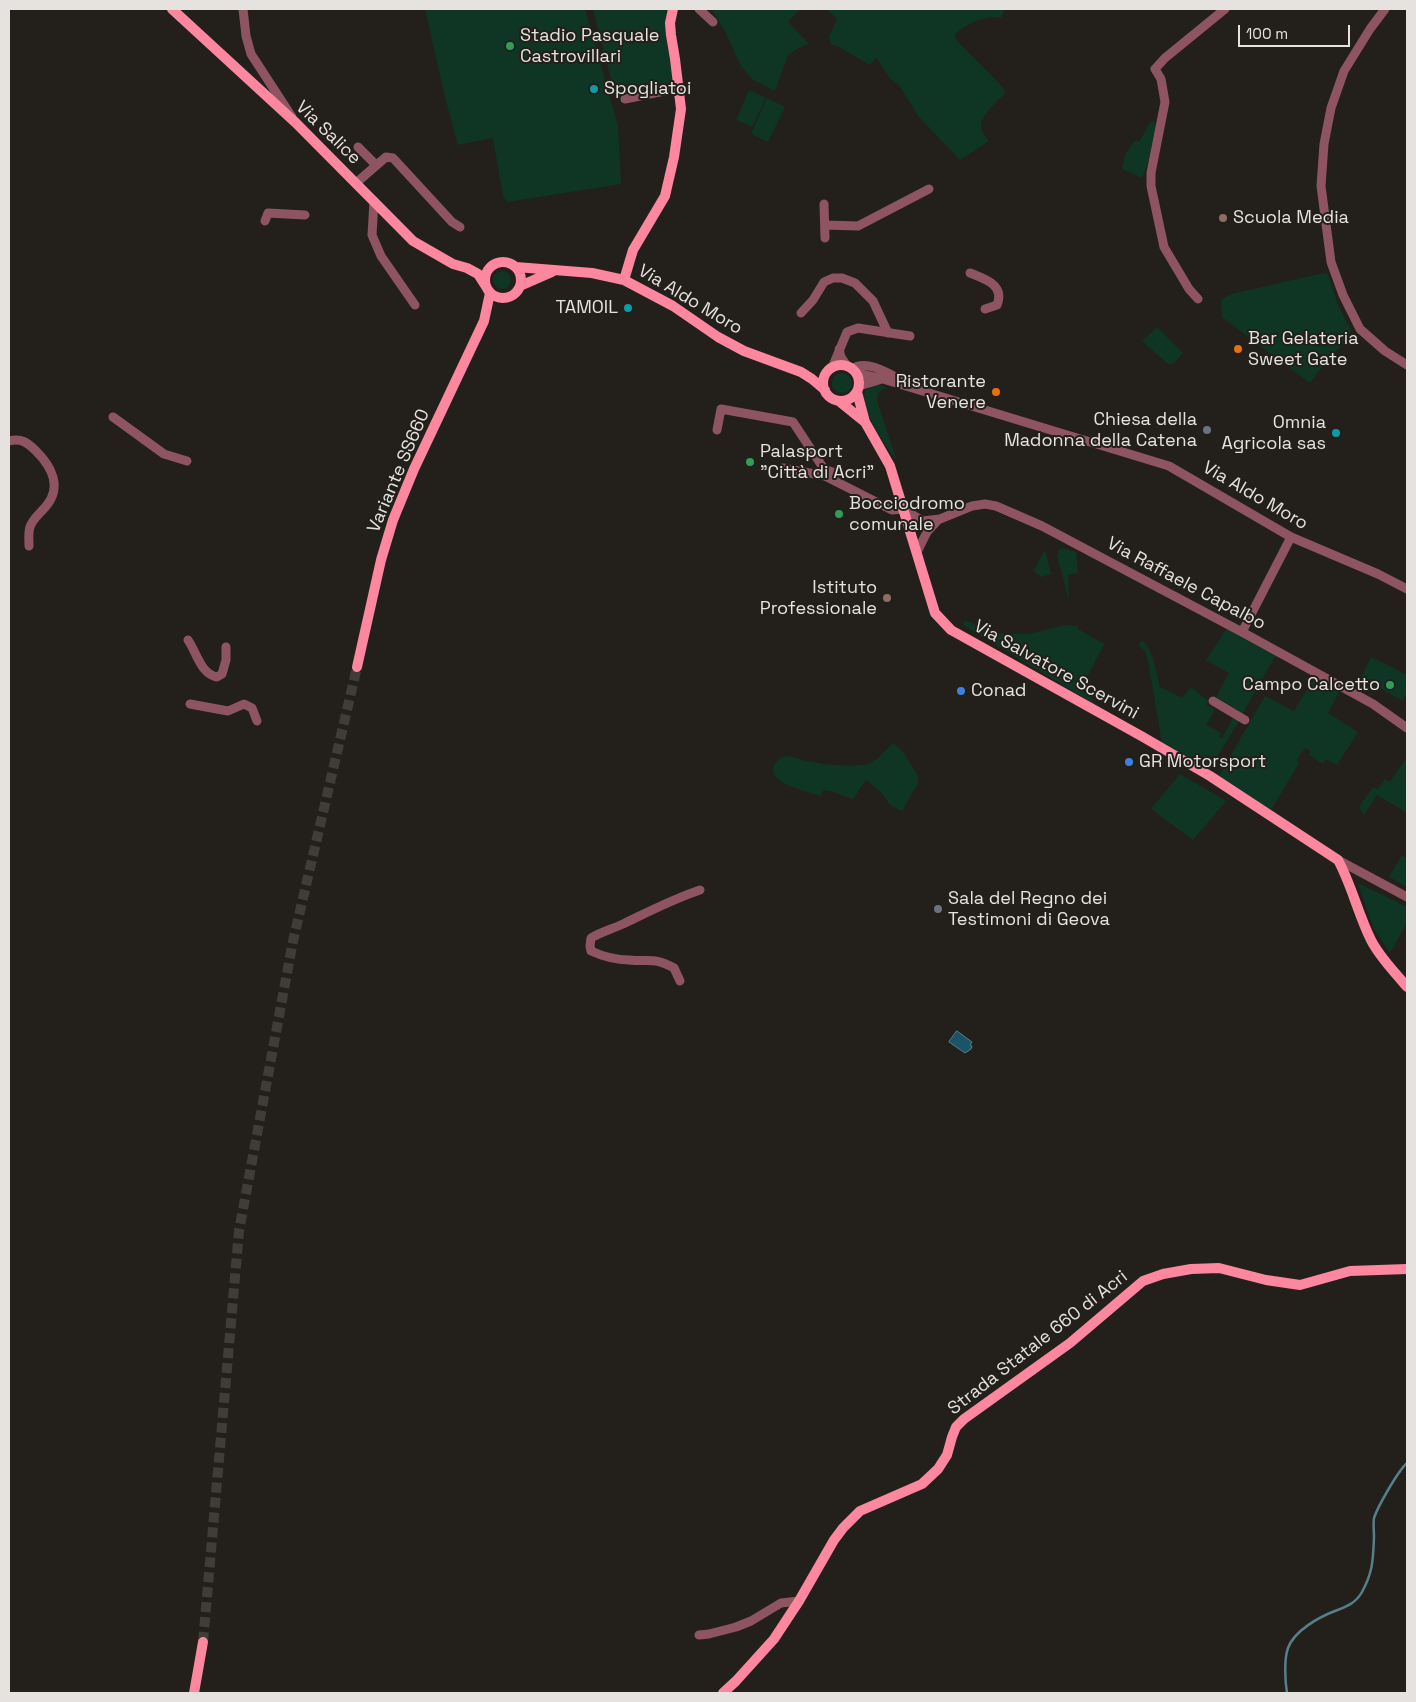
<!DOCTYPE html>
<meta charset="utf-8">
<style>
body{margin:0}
#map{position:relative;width:1416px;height:1702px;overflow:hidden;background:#23201b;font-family:"Space Grotesk",sans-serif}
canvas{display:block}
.frame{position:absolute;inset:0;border:10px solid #e5e2df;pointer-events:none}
.scale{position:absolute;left:1238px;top:25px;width:112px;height:22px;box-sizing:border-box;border:2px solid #e5e2df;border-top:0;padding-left:6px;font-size:15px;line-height:18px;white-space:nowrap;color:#e5e2df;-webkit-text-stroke:4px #23201b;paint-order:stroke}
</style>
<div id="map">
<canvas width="1416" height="1702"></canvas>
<div class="frame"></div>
<div class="scale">100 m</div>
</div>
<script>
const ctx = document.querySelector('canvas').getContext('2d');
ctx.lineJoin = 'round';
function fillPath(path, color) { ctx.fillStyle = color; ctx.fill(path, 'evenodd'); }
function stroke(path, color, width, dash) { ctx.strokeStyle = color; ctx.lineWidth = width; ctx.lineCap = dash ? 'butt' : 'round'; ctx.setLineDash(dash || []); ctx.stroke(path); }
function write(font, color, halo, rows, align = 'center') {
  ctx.font = font + ' "Space Grotesk",sans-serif'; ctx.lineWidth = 4; ctx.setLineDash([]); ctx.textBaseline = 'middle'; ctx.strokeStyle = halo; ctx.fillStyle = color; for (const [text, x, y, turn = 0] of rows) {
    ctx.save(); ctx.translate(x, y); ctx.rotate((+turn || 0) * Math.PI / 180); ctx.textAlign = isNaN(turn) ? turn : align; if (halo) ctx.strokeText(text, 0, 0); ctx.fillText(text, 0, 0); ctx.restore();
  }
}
fillPath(new Path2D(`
 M425,9H585L618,126L621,184L507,202L503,196L493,138L458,145L445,97Z
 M593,9H669C661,33 671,58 674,82L665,87L616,99Z
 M711,9H800L788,22L809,44L798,48L788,55L775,91L753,80L741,66L725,31Z
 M827,9H1005L1001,18C985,15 969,23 956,33L955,38C971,57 991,72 1006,92C1000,98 983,115 981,123C980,130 985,136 989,141L960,160L919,117L899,85L890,79L876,57L870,65L839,47L831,44L829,37L837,19Z
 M749,90L766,98L752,127L736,120Z
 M767,98L785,107L768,142L751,134Z
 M1153,121C1155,123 1157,125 1157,128C1157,135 1146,172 1142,178L1122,169L1125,155L1135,140L1139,142L1150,123Z
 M493 280a9 9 0 1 1 18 0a9 9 0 1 1-18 0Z
 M1324,273L1328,274L1337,302L1351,331L1349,336L1334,354L1332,353L1310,383L1222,317L1221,302L1222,299L1231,294Z
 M1157,327L1183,353L1174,363L1168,364L1142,341Z
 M832 383a10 10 0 1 1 20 0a10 10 0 1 1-20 0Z
 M875,385H882L888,389H883L878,393L877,401L897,461C885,444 860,411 865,390Z
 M1062,548L1076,552L1078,573L1068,575L1069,600L1057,556L1059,550Z
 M1045,550L1051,574L1041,577L1032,570L1035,568Z
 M965,620L990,632L1004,634H1030L1065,625L1078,626V629L1104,644L1085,681V687L1094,704L968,628L963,625Z
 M1227,628L1276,655L1243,713L1216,697L1229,673L1206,660Z
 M1143,641C1154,651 1156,673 1160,687L1182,698L1191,687L1208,701L1206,705L1215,709L1206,725L1221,733L1219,737L1222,738L1233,718L1239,721L1209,770L1162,743L1148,661L1145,651L1139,646L1140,642Z
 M1371,657L1407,675V692L1403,701L1361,678Z
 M1314,679L1339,692L1328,713L1358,732L1337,765L1326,759L1323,764L1309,755L1311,751L1305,748L1297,759L1299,763L1271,810L1229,785L1219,776L1265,696L1294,711Z
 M894,743L904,753L918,776V783L902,811L890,805L880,791L866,780L853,799L830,791L823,790L821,796C809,792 766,784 774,765C776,761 782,757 787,756C792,756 800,759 805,761C823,764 850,768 867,764C879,761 885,749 894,743Z
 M1407,757V813L1377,795L1364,815L1359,807L1373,787L1378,789L1385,779L1390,782Z
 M1180,774L1226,801L1193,840L1151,809Z
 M1402,855L1407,858V887L1389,877Z
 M1358,883L1407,907V923L1390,953L1373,927Z`), '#0f3524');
const water = new Path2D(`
 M957,1031L972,1042L970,1045L972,1046L971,1049L965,1053L949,1042Z`);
fillPath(water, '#1a5467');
stroke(water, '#577f8b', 1);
stroke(new Path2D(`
 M1287,1693C1285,1681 1284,1659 1288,1648C1294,1631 1319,1617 1335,1611C1346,1607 1356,1603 1362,1592C1373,1572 1373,1560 1374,1537C1374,1531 1373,1524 1374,1518C1378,1506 1398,1471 1407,1463`), '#577f8b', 2.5);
stroke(new Path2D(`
 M203,1642L239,1231L293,941L357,667`), '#403d38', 10, [10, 5]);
stroke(new Path2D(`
 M243,9L246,36L251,54L292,117
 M699,9L713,22
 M1385,9L1370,29L1344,71L1331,108L1324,144L1321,186L1331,262L1343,295L1360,329L1385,351L1407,365
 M625,99L679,88
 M358,147L376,165
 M356,183L386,157L393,158L452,222L460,227
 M374,201L372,235L381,256L415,305
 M824,204L825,238
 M265,221L268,213L305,215
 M825,225L858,226L929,189
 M970,273C985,279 1005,285 997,305L985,309
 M1198,299L1189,289L1164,247L1151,186V173L1165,102L1161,79L1155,69L1165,58L1225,9
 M801,313L813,300L824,282L833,278H842L855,283L873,301L888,333
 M839,349L841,357L847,366
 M832,368L847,332L858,328L910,336
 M852,369C866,359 888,373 901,380
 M856,373L883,379L1169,466L1291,537L1378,574L1407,589
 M859,386L882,379
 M113,417L164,454L187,461
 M717,430L721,409L793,422L824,469L832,472L831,479
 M9,441C21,438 27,442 36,451C51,466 62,486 47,505C41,513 33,518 30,527C28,533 29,539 29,546
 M783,468L825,476L892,510L903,509L923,521
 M910,531L916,526L923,521L940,519L972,506L985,504L996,506L1042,526L1242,632L1373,704L1407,728
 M917,552L927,532L939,519
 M1242,632L1291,537
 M188,640C197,653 200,673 217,677L222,674L226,660V647
 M1213,701L1245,720
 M190,704L228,711L244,704L252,708L257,721
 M1338,860L1407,897
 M680,981L674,968C654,957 650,962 629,960C616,960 602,956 591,951L590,946L591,938C601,932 612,929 623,924C648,912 673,899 700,890
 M699,1635L709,1634L736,1627L751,1621L781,1603L799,1601`), '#8e5560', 9);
stroke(new Path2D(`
 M172,9L296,123L413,241L453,264L467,268L478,274L487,288
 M485 280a18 18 0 1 1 36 0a18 18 0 1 1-36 0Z
 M516,267L592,273L624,280L673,306L718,337L744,351L801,372L812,379L825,390
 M624,280L633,250L665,196L674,157L681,109L675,59L671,35L670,23L673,9
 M520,286L552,272
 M823 383a18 18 0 1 1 36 0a18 18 0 1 1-36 0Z
 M857,392L865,422L890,466L935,613L951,630L1143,737L1210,776L1338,860C1352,886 1358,914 1371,940C1380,958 1395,972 1407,987
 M839,401L865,422
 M357,667L381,560L393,520L414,469L484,321L490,293
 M194,1693L203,1642
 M723,1693L736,1681L774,1639L799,1601L834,1540L843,1528L860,1511L922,1484L938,1469L947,1455L952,1437L956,1427L964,1419L1070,1343L1143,1281L1163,1274L1191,1269L1219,1268L1266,1280L1300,1285L1350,1271L1407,1269`), '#fd879f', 10);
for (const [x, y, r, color] of [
 [510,46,5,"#2e9e5b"],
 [594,89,5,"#0f9aa8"],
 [1223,218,5,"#8d6e63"],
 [628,308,5,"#0f9aa8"],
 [1238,349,5,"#e8710a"],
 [996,392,5,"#e8710a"],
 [1207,430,5,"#6b7280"],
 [1336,433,5,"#0f9aa8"],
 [750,462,5,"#2e9e5b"],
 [839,514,5,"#2e9e5b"],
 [887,598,5,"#8d6e63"],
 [1390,685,5,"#2e9e5b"],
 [961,691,5,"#3f7fe0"],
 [1129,762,5,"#3f7fe0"],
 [938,909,5,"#6b7280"]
]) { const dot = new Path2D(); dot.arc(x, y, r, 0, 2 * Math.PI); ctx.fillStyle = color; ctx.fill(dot); stroke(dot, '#23201b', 2); }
write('18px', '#e5e2df', '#23201b', [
 ["Stadio Pasquale",520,36],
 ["Castrovillari",520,57],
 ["Spogliatoi",604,89],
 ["Scuola Media",1233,218],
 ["TAMOIL",618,308,"right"],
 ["Bar Gelateria",1248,339],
 ["Sweet Gate",1248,360],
 ["Ristorante",986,382,"right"],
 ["Venere",986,403,"right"],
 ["Chiesa della",1197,420,"right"],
 ["Madonna della Catena",1197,441,"right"],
 ["Omnia",1326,423,"right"],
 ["Agricola sas",1326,444,"right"],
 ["Palasport",760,452],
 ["\"Città di Acri\"",760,473],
 ["Bocciodromo",849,504],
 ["comunale",849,525],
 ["Istituto",877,588,"right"],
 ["Professionale",877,609,"right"],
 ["Campo Calcetto",1380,685,"right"],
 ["Conad",971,691],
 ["GR Motorsport",1139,762],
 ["Sala del Regno dei",948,899],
 ["Testimoni di Geova",948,920]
], 'left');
write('18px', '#e5e2df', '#23201b', [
 ["Via Salice",328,133,44],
 ["Via Aldo Moro",690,300,31],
 ["Variante SS660",399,471,-67],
 ["Via Aldo Moro",1255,496,30],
 ["Via Raffaele Capalbo",1186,584,28],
 ["Via Salvatore Scervini",1056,670,29],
 ["Strada Statale 660 di Acri",1038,1343,-38]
]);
</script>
